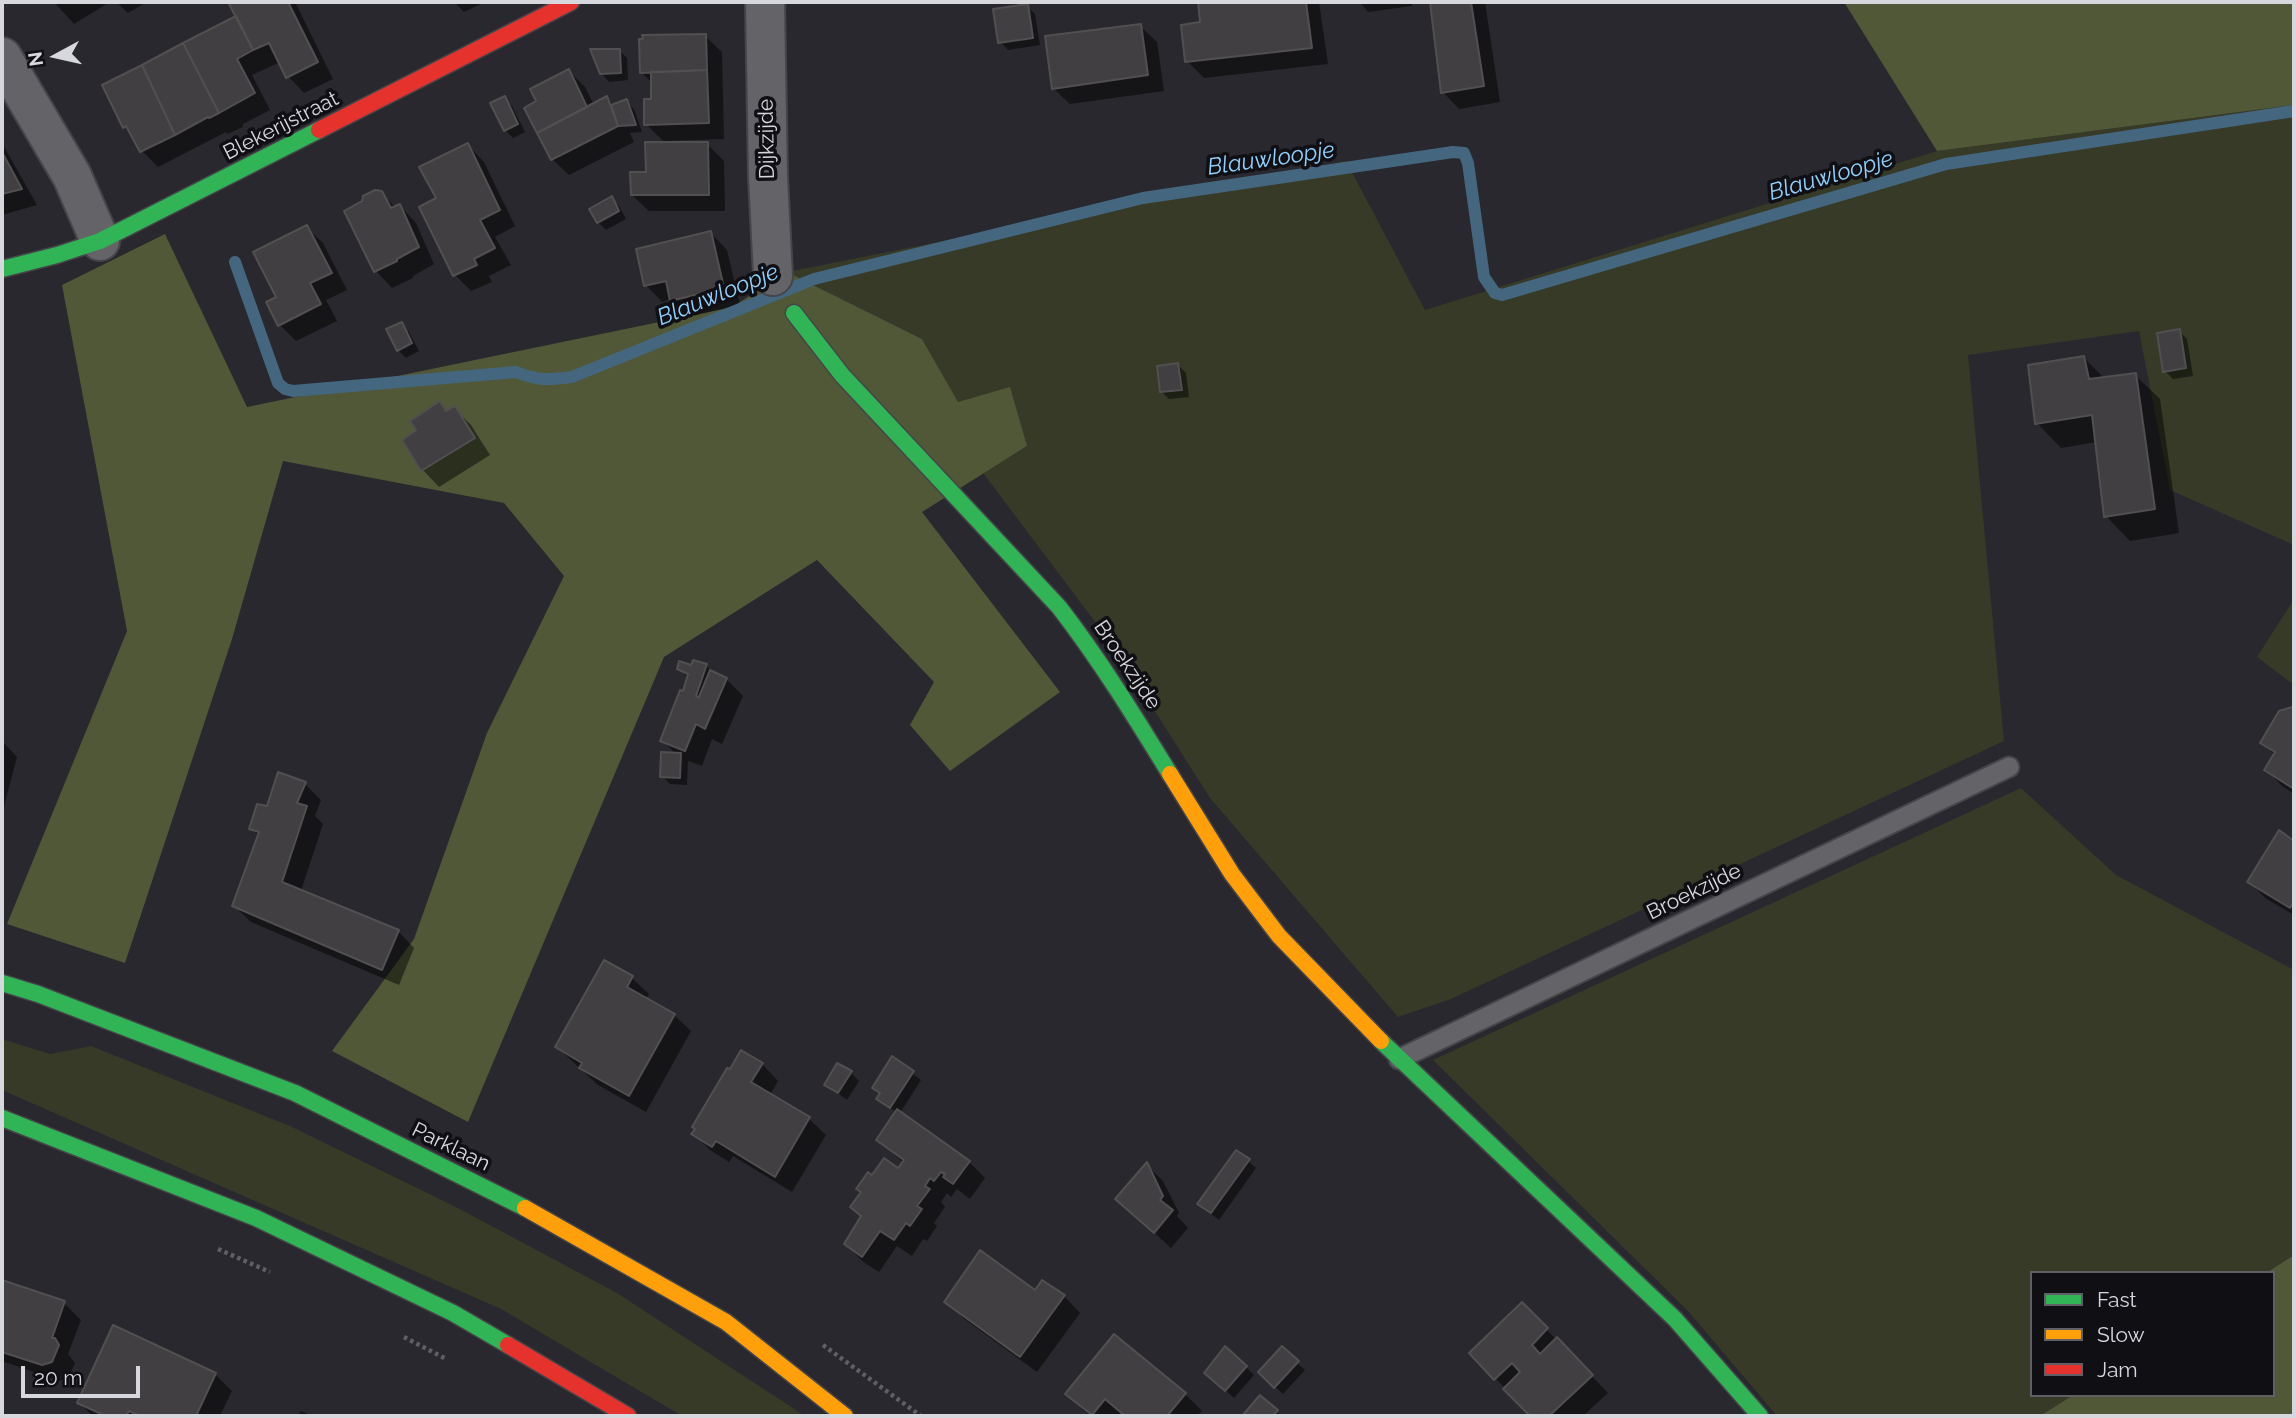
<!DOCTYPE html>
<style>
body{margin:0}
#map{position:relative;width:2296px;height:1418px;overflow:hidden;background:#28282e;font-family:Raleway,sans-serif}
canvas{display:block}
.frame{position:absolute;inset:0;border:4px solid #d7d7de;pointer-events:none}
.legend{position:absolute;left:2030px;top:1271px;width:245px;height:126px;box-sizing:border-box;background:#0f0f14;border:2px solid #5f5f65;margin:0;padding:9px 12px;list-style:none;font-size:21px;color:#d7d7de}
.legend li{display:flex;align-items:center;gap:14px;height:35px}
.legend b{width:35px;border:2px solid #5f5f65}
.north{position:absolute;left:21px;top:21px;width:70px;height:70px;-webkit-text-stroke:5px #0f0f14;paint-order:stroke;rotate:262deg;font-size:19px;font-weight:700;line-height:28px;text-align:center;color:#d7d7de}
.north::after{content:'';display:block;margin:auto;width:24px;height:32px;background:#d7d7de;clip-path:polygon(50% 0,100% 100%,50% 72%,0 100%)}
.scale{position:absolute;left:21px;top:1366px;width:119px;height:32px;box-sizing:border-box;border:4px solid #d7d7de;border-top:0;padding-left:9px;font-size:21px;line-height:24px;white-space:nowrap;color:#d7d7de;-webkit-text-stroke:5px #0f0f14;paint-order:stroke}
</style>
<div id="map">
<canvas width="2296" height="1418"></canvas>
<div class="frame"></div>
<ul class="legend">
<li><b style="height:9px;background:#30b455"></b>Fast</li>
<li><b style="height:9px;background:#ff9f0a"></b>Slow</li>
<li><b style="height:9px;background:#e5322d"></b>Jam</li>
</ul>
<div class="north">N</div>
<div class="scale">20 m</div>
</div>
<script>
const ctx = document.querySelector('canvas').getContext('2d');
ctx.lineJoin = 'round';
function fillPath(path, color) { ctx.fillStyle = color; ctx.fill(path, 'evenodd'); }
function stroke(path, color, width, dash) { ctx.strokeStyle = color; ctx.lineWidth = width; ctx.lineCap = dash ? 'butt' : 'round'; ctx.setLineDash(dash || []); ctx.stroke(path); }
function write(font, color, halo, rows, align = 'center') {
  ctx.font = font + ' Raleway,sans-serif'; ctx.lineWidth = 7; ctx.setLineDash([]); ctx.textBaseline = 'middle'; ctx.strokeStyle = halo; ctx.fillStyle = color; for (const [text, x, y, turn = 0] of rows) {
    ctx.save(); ctx.translate(x, y); ctx.rotate((+turn || 0) * Math.PI / 180); ctx.textAlign = isNaN(turn) ? turn : align; if (halo) ctx.strokeText(text, 0, 0); ctx.fillText(text, 0, 0); ctx.restore();
  }
}
fillPath(new Path2D(`
 M2294,105V545L2170,490L2139,331L1968,355L2004,741L1451,999L1398,1017L1210,798L1114,647L983,473L1027,446L958,403L922,339L787,272L1346,161L1425,310L1937,151Z
 M2294,599V685L2257,657Z
 M2021,788L2116,875L2294,970V1255L2266,1273H2032V1395H2073L2040,1416H1777L1688,1311L1433,1060Z
 M2,1039L50,1054L91,1046L290,1126L456,1207L617,1293L805,1416H682L501,1309L2,1090Z`), '#363a27');
fillPath(new Path2D(`
 M1844,2H2294V105L1937,151Z
 M165,234L247,407L732,307L787,272L922,339L958,402L1010,387L1027,446L922,512L1060,692L950,771L910,725L934,682L817,560L664,657L468,1122L332,1051L414,939L487,733L564,576L504,503L283,461L232,639L125,963L7,924L127,631L62,285Z
 M2294,1255V1416H2040L2073,1395H2273V1273H2266Z`), '#515837');
fillPath(new Path2D(`
 M54,2H110L74,24Z
 M116,2H147L128,13Z
 M230,2H295L333,79L304,93L288,76L280,62L252,75L270,110L243,124V127L227,134L226,132L158,167L141,150L133,135L125,127L239,16Z
 M454,2H485L464,12Z
 M1199,2H1319L1328,64L1204,78L1187,61L1202,24Z
 M1360,2H1412V6L1368,12Z
 M1431,2H1485L1500,102L1459,109L1443,92Z
 M1027,6L1035,14L1040,45L1008,50L1000,42Z
 M1140,26L1157,42L1164,91L1070,104L1053,88Z
 M705,36L722,52L724,139L663,141L646,124L653,101V84L641,72Z
 M619,50L627,58L628,80L609,82L601,73Z
 M569,71L585,87L594,105L606,98L614,106L626,101L634,109L642,132L630,133L634,142L569,175L552,159L538,102Z
 M504,98L512,106L525,132L513,138L505,130Z
 M2,143L37,205L2,215Z
 M707,144L724,161L725,211H649L632,195L647,174Z
 M468,145L484,162L515,226L495,237L511,265L489,276L492,282L471,291L455,275L438,198Z
 M381,193L396,208L400,206L416,223L434,264L413,276V278L392,288L376,271Z
 M611,199L619,206L626,219L606,230L598,222Z
 M306,227L323,243L347,290L326,300L337,321L296,341L280,325L278,297Z
 M711,233L727,250L740,305L688,317L671,299L662,302L646,285Z
 M401,324L409,332L419,351L406,358L398,350Z
 M2179,331L2187,339L2193,376L2173,379L2165,371Z
 M2084,358L2105,379L2135,375L2160,399L2179,533L2130,541L2106,516L2097,442L2061,448L2037,423Z
 M1178,365L1186,373L1189,397L1169,399L1161,391Z
 M440,404L449,412L455,409L471,425L490,455L439,487L423,470L404,440L418,431Z
 M706,665L714,674L726,679L743,696L722,744L712,739L702,766L688,761L687,785L670,784L662,776L676,754L662,740L684,693L688,678L679,668Z
 M2292,709L2294,711V794L2282,786L2266,769L2275,755L2262,742Z
 M2,741L17,757L2,814Z
 M305,784L321,800L315,816L323,824L301,891L398,931L414,948L399,985L251,922L234,906L259,836L251,828L268,808Z
 M2279,833L2294,843V915L2265,898L2249,881Z
 M605,963L632,978L649,994L646,998L674,1015L691,1031L646,1112L598,1085L557,1047Z
 M893,1059L921,1080L900,1113L969,1162L985,1178L970,1199L957,1189L951,1197L947,1193L941,1202L945,1207L934,1223L937,1226L927,1241L923,1239L912,1256L897,1246L879,1272L862,1261L846,1244L863,1217L872,1177L898,1170L904,1163L878,1140L897,1113L879,1099L881,1095L874,1088Z
 M762,1064L778,1081L770,1095L809,1119L826,1135L792,1192L733,1156L729,1162L710,1150L694,1134Z
 M851,1073L859,1081L847,1100L826,1084Z
 M1248,1161L1256,1168L1219,1220L1199,1204Z
 M1147,1165L1163,1181L1179,1213L1177,1216L1188,1228L1171,1248L1117,1199Z
 M2,1282L64,1303L81,1320L68,1354L75,1363L68,1378L59,1381L2,1361Z
 M1036,1293L1064,1296L1080,1313L1037,1372L963,1318L947,1301Z
 M1522,1304L1608,1393L1583,1416H1532L1471,1353Z
 M1114,1336L1185,1394L1202,1411L1197,1416H1125L1123,1414L1121,1416H1091L1083,1410L1067,1394Z
 M1297,1363L1305,1370L1283,1394L1268,1380Z
 M1246,1367L1254,1375L1234,1398L1214,1380Z
 M215,1374L232,1391L220,1416H93L79,1403Z
 M1260,1398L1276,1411L1281,1416H1244Z
 M301,1411L312,1416H298Z`), '#0007');
stroke(new Path2D(`
 M235,262L278,383L285,389L293,391L516,372C539,381 548,380 572,377L814,279L1143,198L1453,152L1464,153L1468,163L1484,277L1495,293L1502,295L1946,164L2294,111`), '#44677f', 12);
const building = new Path2D(`
 M228,2H288L318,62L286,78L269,43L253,50Z
 M1198,2H1306L1312,48L1185,62L1181,25L1200,22Z
 M1430,2H1471L1484,86L1441,93Z
 M1028,4L1033,38L998,43L993,9Z
 M236,16L253,50L237,59L255,93L219,113L183,43Z
 M1141,24L1148,75L1052,89L1045,36Z
 M706,34L707,70L640,73L639,39H643L642,35Z
 M183,43L219,113L209,118L208,117L175,135L142,65Z
 M590,49H620L621,73L600,74Z
 M142,65L175,135L140,152L126,126L123,128L102,85Z
 M569,69L587,107L537,133L524,108L536,101L530,89Z
 M707,70L709,123L644,125V99H651V72Z
 M505,96L518,124L504,131L490,103Z
 M607,96L618,126L551,160L537,133Z
 M627,99L636,125L618,126L611,105Z
 M645,142H708L709,195H631L630,172H646Z
 M468,143L500,210L480,220L495,248L474,259L477,265L453,276L419,207L436,198L419,167Z
 M2,152L22,189L2,194Z
 M375,190L382,191L391,208L400,204L419,247L397,259V261L374,272L344,211L362,201L363,196Z
 M612,196L619,211L597,223L589,209Z
 M307,225L332,273L310,283L321,304L278,326L266,302L276,297L253,252Z
 M711,231L724,288L670,301L666,281L644,286L636,249Z
 M402,322L412,343L397,351L386,329Z
 M2180,329L2186,368L2163,372L2157,333Z
 M2084,356L2089,379L2136,373L2155,509L2104,517L2092,415L2035,424L2028,365Z
 M1178,363L1182,390L1160,392L1157,366Z
 M440,401L446,411L455,406L475,438L421,471L402,440L416,430L410,421Z
 M693,660L707,664L696,696L699,697L710,670L727,678L705,729L696,724L685,751L660,741L680,690L683,691L688,674L677,669L679,661L691,665Z
 M2292,707L2294,709V789L2264,770L2275,752L2260,743L2279,711Z
 M661,752L681,753L680,778L660,777Z
 M278,772L306,782L297,803L307,806L282,882L399,930L382,970L232,906L259,832L249,829L257,804L267,806Z
 M2279,830L2294,841V901L2290,908L2247,882Z
 M604,960L633,976L627,987L675,1014L629,1096L579,1068L582,1063L555,1047Z
 M741,1050L763,1063L751,1082L810,1117L775,1177L716,1141L712,1147L691,1134L695,1129L692,1127L727,1068L730,1069Z
 M892,1056L914,1071L890,1108L876,1099L880,1093L872,1088Z
 M837,1063L852,1071L838,1093L824,1085Z
 M897,1109L970,1161L953,1184L943,1177L945,1174L941,1172L934,1181L930,1178L925,1186L930,1189L917,1206L922,1209L910,1226L906,1223L894,1240L880,1231L862,1257L844,1244L861,1216L850,1207L861,1192L856,1189L868,1172L872,1175L884,1158L898,1168L904,1160L876,1140Z
 M1236,1150L1250,1159L1211,1213L1197,1204Z
 M1147,1162L1163,1196L1160,1200L1173,1210L1154,1233L1115,1199Z
 M980,1250L1035,1290L1042,1280L1065,1295L1020,1357L944,1302Z
 M2,1280L65,1301L52,1338H55L59,1345L52,1362L42,1365L2,1352Z
 M1522,1302L1548,1328L1532,1345L1540,1354L1557,1337L1593,1375L1549,1416H1530L1503,1389L1520,1372L1512,1363L1494,1380L1469,1353Z
 M113,1325L216,1373L196,1416H140L129,1411L126,1416H106L77,1403Z
 M1114,1334L1186,1393L1167,1416H1125L1105,1399L1092,1415L1065,1394Z
 M1225,1346L1247,1366L1225,1391L1204,1373Z
 M1282,1346L1299,1361L1274,1388L1258,1372Z
 M1260,1395L1278,1410L1273,1416H1242Z`);
fillPath(building, '#413f41');
stroke(building, '#524f51', 2);
const lane = new Path2D(`
 M1399,1059L2009,767`);
const street = new Path2D(`
 M765,2L768,177L773,276
 M2,57L72,176L100,241`);
const fast = new Path2D(`
 M2,269L57,255L100,241L319,130
 M794,313L842,375L1059,607C1100,660 1135,717 1170,774
 M2,983L38,994L295,1093L525,1208
 M1381,1041L1675,1319L1760,1416
 M2,1118L256,1218L453,1313L508,1345`);
const slow = new Path2D(`
 M1170,774L1232,874L1279,936L1381,1041
 M525,1208L726,1322L845,1416`);
const jam = new Path2D(`
 M319,130L571,2
 M508,1345L628,1416`);
stroke(lane, '#45454a', 23);
stroke(street, '#45454a', 42);
stroke(fast, '#45454a', 19);
stroke(slow, '#45454a', 19);
stroke(jam, '#45454a', 19);
stroke(new Path2D(`
 M218,1249L270,1272
 M404,1337L446,1359
 M823,1345L921,1416`), '#606064', 4.5, [3.5, 3.5]);
stroke(lane, '#636368', 19);
stroke(street, '#636368', 38);
stroke(fast, '#30b455', 16);
stroke(slow, '#ff9f0a', 16);
stroke(jam, '#e5322d', 16);
write('21px', '#d7d7de', '#0f0f14', [
 ["Blekerijstraat",281,126,-27],
 ["Dijkzijde",767,139,-91],
 ["Broekzijde",1127,665,56],
 ["Broekzijde",1694,892,-26],
 ["Parklaan",451,1147,26]
]);
write('italic 23px', '#91d0fc', '#0f0f14', [
 ["Blauwloopje",1271,159,-8],
 ["Blauwloopje",1831,176,-16],
 ["Blauwloopje",718,295,-22]
]);
</script>
